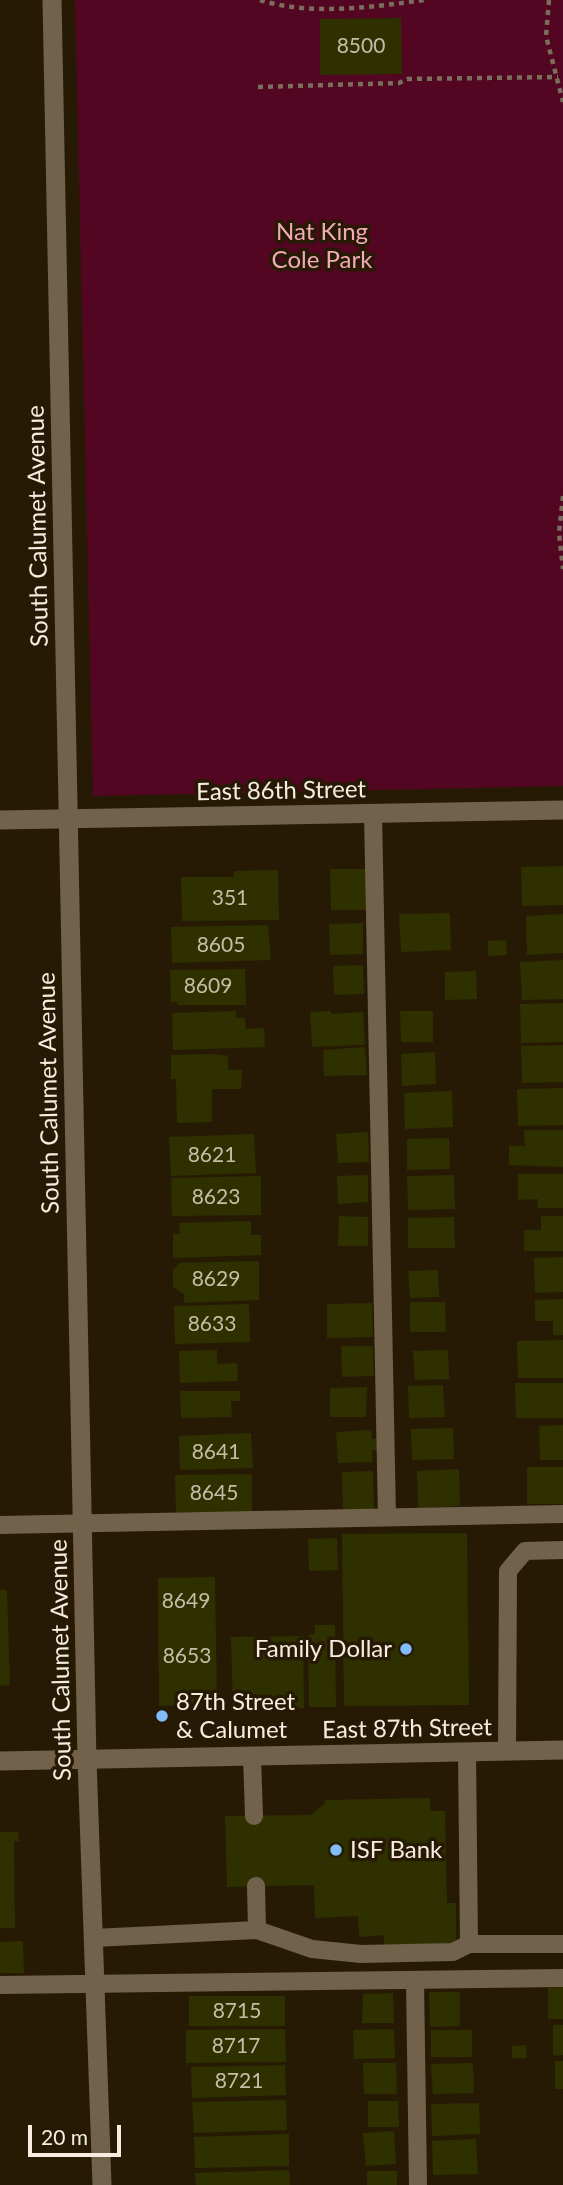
<!DOCTYPE html>
<style>
body{margin:0}
#map{position:relative;width:563px;height:2185px;overflow:hidden;background:#271a05;font-family:Lato,sans-serif}
canvas{display:block}
.scale{position:absolute;left:28px;top:2125px;width:93px;height:32px;box-sizing:border-box;border:4px solid #f6ede0;border-top:0;padding-left:9px;font-size:21px;line-height:24px;white-space:nowrap;color:#f6ede0;-webkit-text-stroke:5px #271a05;paint-order:stroke}
</style>
<div id="map">
<canvas width="563" height="2185"></canvas>
<div class="scale">20 m</div>
</div>
<script>
const ctx = document.querySelector('canvas').getContext('2d');
ctx.lineJoin = 'round';
function fillPath(path, color) { ctx.fillStyle = color; ctx.fill(path, 'evenodd'); }
function stroke(path, color, width, dash) { ctx.strokeStyle = color; ctx.lineWidth = width; ctx.lineCap = dash ? 'butt' : 'round'; ctx.setLineDash(dash || []); ctx.stroke(path); }
function write(font, color, halo, rows, align = 'center') {
  ctx.font = font + ' Lato,sans-serif'; ctx.lineWidth = 7; ctx.setLineDash([]); ctx.textBaseline = 'middle'; ctx.strokeStyle = halo; ctx.fillStyle = color; for (const [text, x, y, turn = 0] of rows) {
    ctx.save(); ctx.translate(x, y); ctx.rotate((+turn || 0) * Math.PI / 180); ctx.textAlign = isNaN(turn) ? turn : align; if (halo) ctx.strokeText(text, 0, 0); ctx.fillText(text, 0, 0); ctx.restore();
  }
}
fillPath(new Path2D(`
 M75,0H563V786L93,796Z`), '#530621');
fillPath(new Path2D(`
 M401,18L402,74L320,75V19Z
 M563,866V905L522,906L521,867Z
 M330,869H366V910H331Z
 M278,870L279,920L182,921L181,877H234V871Z
 M450,913L451,950L401,952L399,914Z
 M563,914V953L527,955L526,916Z
 M363,923V954L330,955L329,924Z
 M268,925L271,960L172,963L171,927Z
 M506,940L507,955L488,956V941Z
 M563,960V999L522,1000L520,962Z
 M363,965L364,994L334,995L333,966Z
 M245,969L246,1005H177V1002H171L170,970Z
 M476,971L477,999L445,1000V972Z
 M563,1003V1042L521,1043L520,1004Z
 M236,1011V1018H245L246,1029L264,1028L265,1047L173,1050L172,1013Z
 M331,1011V1014L363,1012L365,1045L312,1047L310,1012Z
 M400,1011H433V1042H401Z
 M563,1045V1082L522,1083L521,1046Z
 M365,1047L367,1075L324,1076L323,1050Z
 M435,1052L436,1084L402,1086L401,1054Z
 M214,1054L228,1056V1070H242L241,1089H212V1122L177,1123L176,1079H171V1055Z
 M563,1088V1125L518,1126L517,1089Z
 M452,1091L453,1127L405,1129L404,1093Z
 M524,1130H563V1167L509,1165V1146H525Z
 M368,1132L369,1162L338,1163L336,1134Z
 M254,1134L256,1173L171,1176L169,1137Z
 M449,1138L450,1169L407,1170V1139Z
 M518,1174H563V1208H537L538,1199L518,1200Z
 M368,1175V1202L338,1204L337,1176Z
 M454,1175L455,1209L408,1210L407,1176Z
 M261,1176V1215L172,1216L171,1178Z
 M339,1216L368,1217V1246H338Z
 M541,1216H563V1251H524V1230H541Z
 M454,1217L455,1248H408V1218Z
 M251,1221V1235H261V1255L173,1258V1234H180L179,1223Z
 M563,1257V1292L535,1293L534,1258Z
 M259,1261V1300L184,1303V1294L173,1287V1270L179,1263Z
 M438,1270L439,1297L410,1298L408,1271Z
 M563,1299V1335H553V1321H535V1300Z
 M410,1302H445L446,1332H410Z
 M372,1303L373,1337L327,1338V1304Z
 M249,1304L250,1342L175,1344L174,1306Z
 M563,1340V1378H518L517,1341Z
 M341,1346H373L374,1376L342,1377Z
 M217,1350V1364L237,1363L238,1381L180,1383L179,1351Z
 M448,1350L449,1379L415,1380L413,1351Z
 M515,1383H563V1418H516Z
 M443,1385L445,1417L409,1418L408,1386Z
 M367,1387L366,1417H330V1388Z
 M180,1391H240V1401H231L232,1417L181,1418Z
 M563,1425V1460H540L539,1426Z
 M453,1428L454,1459L412,1460L411,1429Z
 M371,1430L372,1439H378L379,1450H372L373,1462L338,1463L336,1432Z
 M251,1433L253,1468L180,1470L179,1436Z
 M527,1467H563V1504H527Z
 M459,1469L460,1506L418,1508L417,1471Z
 M373,1471L374,1509L343,1510L342,1472Z
 M252,1474V1512H176L175,1475Z
 M467,1533L469,1705L344,1706L342,1534Z
 M337,1538L338,1570L309,1571L308,1539Z
 M215,1577L217,1705L159,1706L158,1578Z
 M0,1590H7L10,1685L0,1686Z
 M315,1625H335L336,1707H309L308,1635L315,1634Z
 M303,1636L304,1708L233,1709L231,1637Z
 M430,1798V1811H445L447,1903H456V1943L384,1945V1935L359,1937L358,1916L315,1918L314,1885L227,1887L225,1816L311,1815L325,1803V1800Z
 M0,1832H18L19,1841H14L15,1928H0Z
 M23,1941L24,1973H0V1942Z
 M563,1987V2019H548V1988Z
 M429,1992H460V2026L430,2027Z
 M393,1993L394,2023H362L363,1994Z
 M189,1996H285V2026H189Z
 M553,2025H563V2055L553,2056Z
 M285,2029L286,2062L186,2063V2030Z
 M394,2029L395,2058L354,2059L353,2030Z
 M431,2030H472V2057H431Z
 M526,2045L527,2058H512V2046Z
 M555,2061H563V2089H555Z
 M363,2063H396L397,2094H364Z
 M473,2063L474,2093L433,2094L431,2064Z
 M285,2065L286,2095L192,2098L191,2067Z
 M286,2100L287,2130L194,2133L192,2102Z
 M368,2101H398L399,2127H368Z
 M479,2103L480,2134L432,2136L431,2104Z
 M394,2131L396,2164L366,2166L363,2133Z
 M289,2134V2166L195,2168L194,2137Z
 M476,2139L478,2174L433,2175L432,2141Z
 M289,2170L290,2185H196L195,2173Z
 M367,2171H397V2185H367Z`), '#2e3000');
stroke(new Path2D(`
 M260,0C310,16 373,7 424,0
 M549,0L546,36L563,102
 M258,87L399,83L407,79L558,77
 M563,496L559,533L563,569`), '#7a6e5c', 4.5, [5, 5]);
stroke(new Path2D(`
 M373,814L387,1517
 M0,1525L563,1514
 M507,1751L508,1571L525,1551L563,1550
 M467,1752L469,1944
 M252,1756L254,1816
 M256,1886L257,1930
 M94,1938L257,1930L312,1949L361,1954L453,1952L469,1944H563
 M415,1980L418,2185
 M0,1985L563,1978`), '#72624b', 18);
stroke(new Path2D(`
 M52,0L87,1760L102,2185
 M0,820L563,810`), '#72624b', 19);
stroke(new Path2D(`
 M0,1761L563,1750`), '#72624b', 19);
for (const [x, y, r, color] of [
 [406,1649,7,"#81bdfa"],
 [162,1716,7,"#81bdfa"],
 [336,1850,7,"#81bdfa"]
]) { const dot = new Path2D(); dot.arc(x, y, r, 0, 2 * Math.PI); ctx.fillStyle = color; ctx.fill(dot); stroke(dot, '#271a05', 2.5); }
write('21px', '#c4bea8', null, [
 ["8500",361,46],
 ["351",230,898],
 ["8605",221,945],
 ["8609",208,986],
 ["8621",212,1155],
 ["8623",216,1197],
 ["8629",216,1279],
 ["8633",212,1324],
 ["8641",216,1452],
 ["8645",214,1493],
 ["8649",186,1601],
 ["8653",187,1656],
 ["8715",237,2011],
 ["8717",236,2046],
 ["8721",239,2081]
]);
write('24px', '#f1aab6', '#271a05', [
 ["Nat King",322,232],
 ["Cole Park",322,260]
]);
write('24px', '#f6ede0', '#271a05', [
 ["South Calumet Avenue",38,526,-91],
 ["East 86th Street",281,791,-1],
 ["South Calumet Avenue",49,1093,-91],
 ["South Calumet Avenue",61,1660,-91],
 ["East 87th Street",407,1729,-1]
]);
write('24px', '#f6ede0', '#271a05', [
 ["Family Dollar",392,1649,"right"],
 ["87th Street",176,1702],
 ["& Calumet",176,1730],
 ["ISF Bank",350,1850]
], 'left');
</script>
